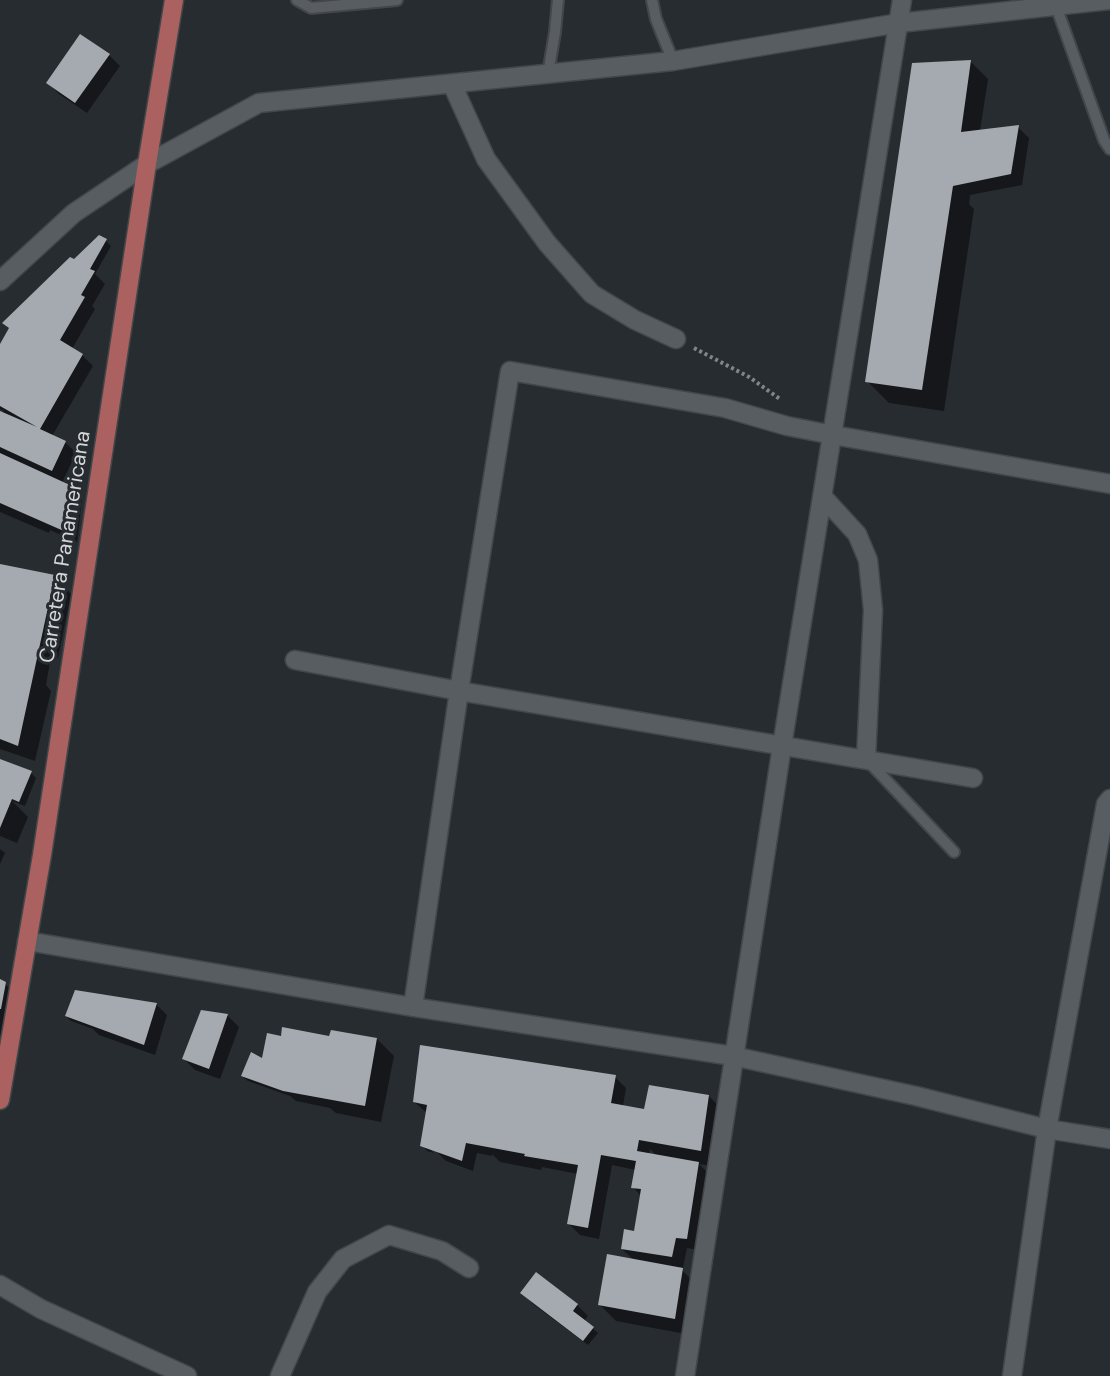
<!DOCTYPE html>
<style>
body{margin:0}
canvas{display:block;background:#272c30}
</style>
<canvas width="1110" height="1376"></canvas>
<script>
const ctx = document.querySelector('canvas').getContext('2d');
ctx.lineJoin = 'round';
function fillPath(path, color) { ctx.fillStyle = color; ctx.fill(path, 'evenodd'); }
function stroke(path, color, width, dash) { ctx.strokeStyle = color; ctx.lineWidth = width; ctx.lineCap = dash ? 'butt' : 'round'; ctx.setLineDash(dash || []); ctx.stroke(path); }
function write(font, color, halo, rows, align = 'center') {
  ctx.font = font + ' "DM Sans",sans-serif'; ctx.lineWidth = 6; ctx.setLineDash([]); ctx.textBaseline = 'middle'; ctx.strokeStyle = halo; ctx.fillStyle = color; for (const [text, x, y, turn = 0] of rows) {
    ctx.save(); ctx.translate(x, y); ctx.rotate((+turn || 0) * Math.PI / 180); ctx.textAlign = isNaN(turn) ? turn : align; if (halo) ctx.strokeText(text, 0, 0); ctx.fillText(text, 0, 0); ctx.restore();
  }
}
fillPath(new Path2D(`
 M109,55L120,66L87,113L59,94L48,83Z
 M971,62L988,79L980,131L1018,127L1029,138L1022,185L970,195L969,204L974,209L944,411L889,403L867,381L914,65Z
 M106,241L111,246L95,274L105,284L92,306L95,309L72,349L82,355L93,366L52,436L65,442L76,453L62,483L71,487L82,499L77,542L50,530L49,533L0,512V412L3,413L4,411L0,409V347L10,329L4,323L74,261Z
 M0,565L55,577L71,594L58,658L51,657L46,685L51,691L35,761L0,749Z
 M0,760L31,773L36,778L25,806L12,801L28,817L17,843L0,836Z
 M0,849L5,853L0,864Z
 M0,980L11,989L0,1055Z
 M156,1004L167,1015L155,1055L99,1035L93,1029L71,1021L66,1016Z
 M202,1012L228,1016L239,1027L220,1079L195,1070L184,1059Z
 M282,1038L377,1039L394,1056L381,1122L336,1113L330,1108L296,1101L290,1096L248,1081L242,1076L263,1060Z
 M615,1077L626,1088L623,1106L644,1110L709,1096L725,1113L717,1167L699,1164L709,1174L698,1250L687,1248L683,1268L679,1267L699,1287L691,1335L616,1321L599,1304L635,1261L622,1249L636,1233L641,1196L633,1187L636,1170L612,1165L599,1239L580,1235L569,1224L578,1174L542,1167L541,1170L500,1162L492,1154V1156L477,1153L473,1171L446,1161L429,1144L427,1146L434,1153L427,1151L422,1145L427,1113L414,1102ZM650,1149L657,1156L649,1155Z
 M522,1293L577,1305L588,1316L584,1321L598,1333L588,1345L533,1304Z`), '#0007');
fillPath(new Path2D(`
 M80,34L110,54L75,103L46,83Z
 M971,60L961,132L1019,125L1011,174L953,186L922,390L865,382L912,63Z
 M99,235L107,239L90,269L95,271L81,295L85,297L60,340L83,354L40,429L66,441L52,471L0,447V411L37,427L0,406V344L9,328L2,323L70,257L74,259Z
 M0,453L72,486L66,532L0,503Z
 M0,564L55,575L18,746L0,739Z
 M0,759L32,771L19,802L12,799L0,828Z
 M0,979L6,982L1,1009H0Z
 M75,990L157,1003L144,1045L65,1016Z
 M201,1010L228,1014L209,1069L182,1059Z
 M282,1027L329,1036L331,1030L377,1038L365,1106L283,1091L241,1076L251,1052L262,1058L267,1033L281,1036Z
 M420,1045L616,1075L611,1103L644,1109L649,1085L709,1095L701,1151L639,1140L637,1151L699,1162L687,1239L676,1238L672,1257L621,1249L624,1229L634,1231L641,1189L631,1188L636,1161L601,1155L588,1228L567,1224L578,1165L524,1156L525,1154L466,1143L462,1161L420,1146L427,1105L413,1102Z
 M607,1254L683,1268L675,1319L598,1305Z
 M536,1272L578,1304L573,1311L594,1327L583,1341L520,1293Z`), '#a4aaaf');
const lane = new Path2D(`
 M297,0L311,8L397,0
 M652,0L656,19L673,61
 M1056,6L1104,140L1110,149
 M548,74L555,32L558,0
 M869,762L954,852`);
const street = new Path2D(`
 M452,84L486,159L547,243L592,294L635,320L676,339
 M0,281L74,213L147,164L259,103L673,61L899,23L1109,0
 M823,497L857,534L868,560L873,610L866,759
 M295,660L459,691L973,778
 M27,941L413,1007L733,1056L916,1096L1047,1129L1110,1139
 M413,1007L459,691L510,371L725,408L787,426L833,435L1110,484
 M0,1285L41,1309L187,1376
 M280,1376L317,1292L343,1259L389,1235L442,1251L469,1268
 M685,1376L782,746L902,0
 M1012,1376L1047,1129L1106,804L1110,799`);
const primary = new Path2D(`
 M0,1100L42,855L147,164L174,0`);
stroke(lane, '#43474a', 14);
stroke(street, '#43474a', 21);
stroke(primary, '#43474a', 21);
stroke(new Path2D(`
 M694,348L749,377L780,399`), '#818589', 4, [3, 3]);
stroke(lane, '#585d62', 10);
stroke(street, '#585d62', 18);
stroke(primary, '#ab615f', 18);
write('21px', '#d4d7da', '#272c30', [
 ["Carretera Panamericana",66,547,-81]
]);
</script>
